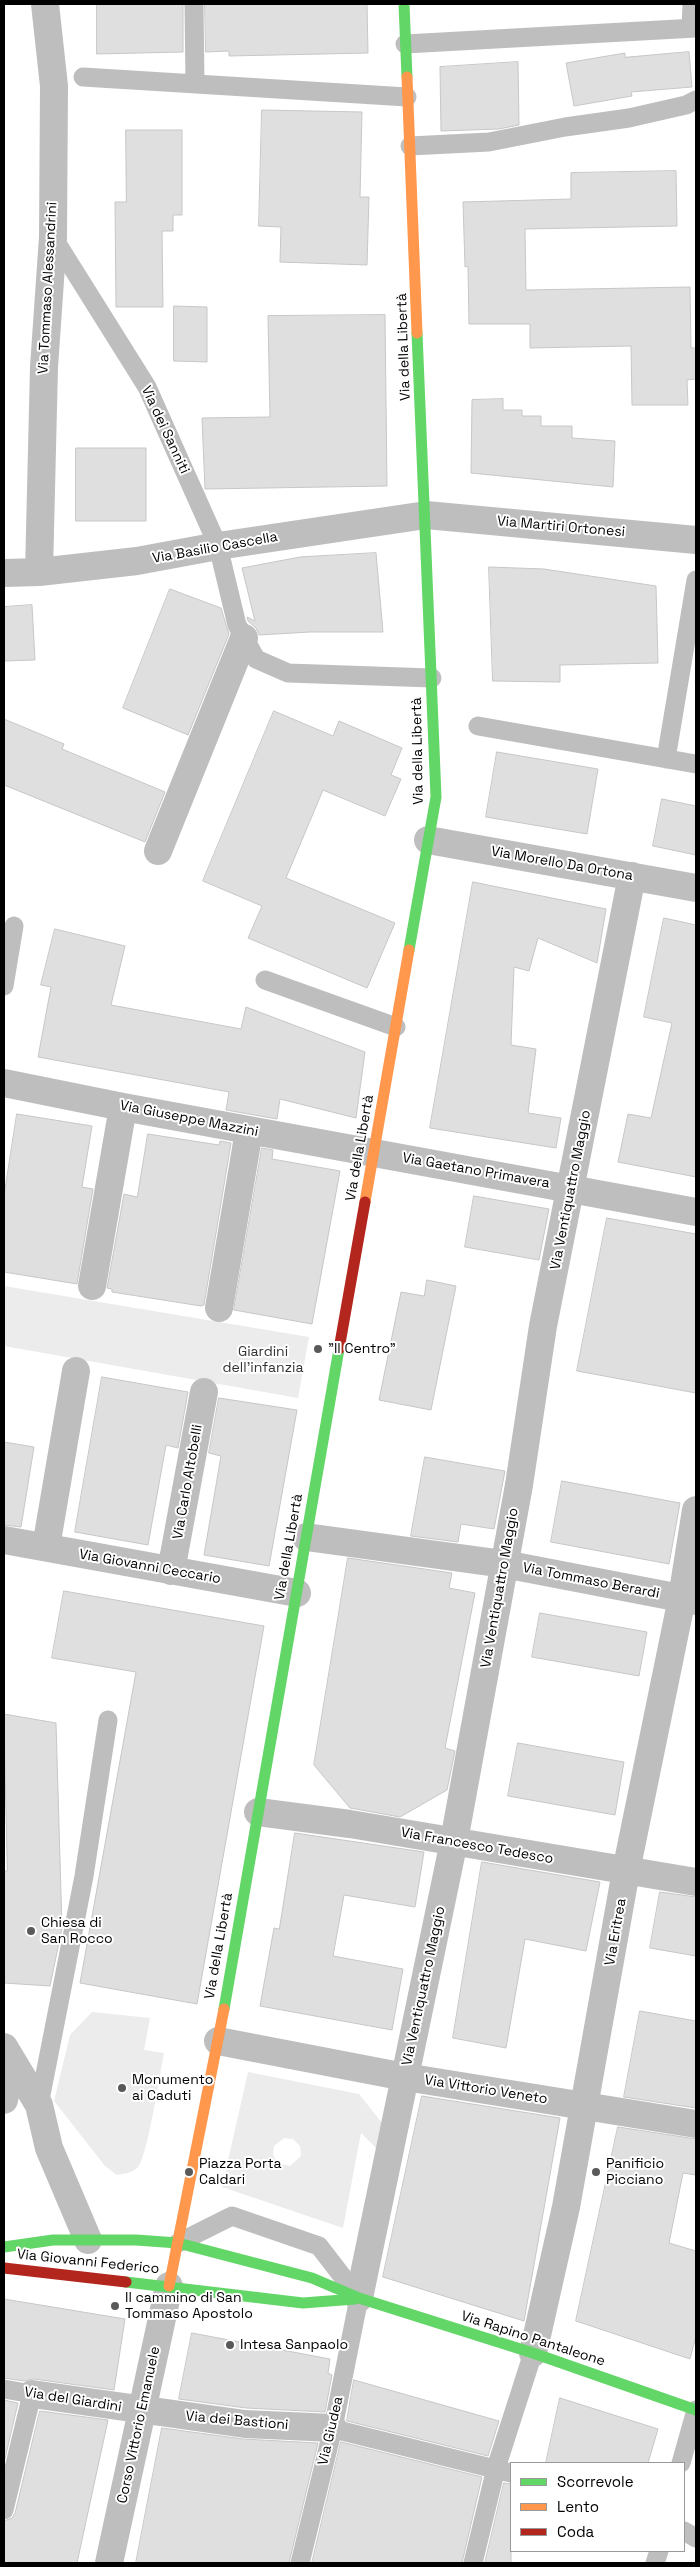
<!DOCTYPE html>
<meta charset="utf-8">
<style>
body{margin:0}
#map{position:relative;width:700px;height:2567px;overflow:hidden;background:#fff;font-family:"Space Grotesk",sans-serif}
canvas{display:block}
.frame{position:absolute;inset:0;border:5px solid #000;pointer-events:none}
.legend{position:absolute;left:510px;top:2462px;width:175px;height:90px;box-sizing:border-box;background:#fff;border:1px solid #999;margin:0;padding:6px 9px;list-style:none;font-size:15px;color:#000}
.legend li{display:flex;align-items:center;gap:10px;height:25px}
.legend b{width:25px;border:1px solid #999}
</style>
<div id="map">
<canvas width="700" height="2567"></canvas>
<div class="frame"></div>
<ul class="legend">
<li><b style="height:6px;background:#63d668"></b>Scorrevole</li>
<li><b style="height:6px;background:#ff974d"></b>Lento</li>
<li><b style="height:6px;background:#b3261e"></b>Coda</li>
</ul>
</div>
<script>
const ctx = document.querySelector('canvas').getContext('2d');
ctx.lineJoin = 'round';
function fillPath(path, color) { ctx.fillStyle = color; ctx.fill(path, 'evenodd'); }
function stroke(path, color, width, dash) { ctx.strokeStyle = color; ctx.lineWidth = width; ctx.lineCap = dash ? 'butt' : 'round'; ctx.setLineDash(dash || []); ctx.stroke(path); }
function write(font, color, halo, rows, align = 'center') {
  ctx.font = font + ' "Space Grotesk",sans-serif'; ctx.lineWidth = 4; ctx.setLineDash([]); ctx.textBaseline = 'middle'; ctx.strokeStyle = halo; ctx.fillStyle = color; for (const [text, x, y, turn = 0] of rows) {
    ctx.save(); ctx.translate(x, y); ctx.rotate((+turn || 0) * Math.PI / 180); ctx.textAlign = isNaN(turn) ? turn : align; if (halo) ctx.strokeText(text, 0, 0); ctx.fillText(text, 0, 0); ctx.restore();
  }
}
fillPath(new Path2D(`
 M4,1286L309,1337L298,1398L4,1346Z
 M92,2012L150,2018L144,2050L164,2053C160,2073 148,2155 138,2167C132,2173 124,2174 117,2175L105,2166L54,2101L70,2035Z
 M248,2072L359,2094L387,2129L382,2154L361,2133L343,2228L222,2187ZM284,2138L293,2139L300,2146L301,2156L290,2166L278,2163L273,2155L274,2146Z`), '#ececec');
const building = new Path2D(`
 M97,4H183V52L97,54Z
 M205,4H367L368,53L229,56V51L206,52Z
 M689,52L692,87L631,92L632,96L574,106L566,63L625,53V57Z
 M518,62L519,125L499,129L441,131L440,67Z
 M262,110L362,112L360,197H369L367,265L280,262L281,227L259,226Z
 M126,130H182V215H173V231H162L163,307H116L115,202H126Z
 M676,171L677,226L525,229L526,290L690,287L691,348H696V379L687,380L688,405H632L631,346L530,348V324H469L468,266L465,267L463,202L571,199V173Z
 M174,306L207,307V362L174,361Z
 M385,315L387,486L205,489L202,418L270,417L268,316Z
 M503,399V410H522V416H541V426H572V438L615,441L613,487L471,473L472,400Z
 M76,448H146V521H76Z
 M376,553L383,632H310L259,635L256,628L248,621L247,617L255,621L242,568L300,557Z
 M489,567L544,569L656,586L658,663L560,665V682L493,681Z
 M170,589L221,608L229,634L188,735L123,708Z
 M32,605L35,660L4,661V607Z
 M274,711L333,736L339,721L402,748L391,775L401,779L385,816L323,790L286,878L395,923L367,988L248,938L262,906L203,881Z
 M4,719L64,744L62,749L165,792L145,842L4,785Z
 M497,752L598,769L587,834L486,817Z
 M662,799L696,806V855L653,846Z
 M473,882L606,909L597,963L538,938L529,971L514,967L511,1045L536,1049L528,1113L561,1118L556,1148L430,1128Z
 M664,918L696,925V1177L618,1162L628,1114L651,1118L672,1023L644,1017Z
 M55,929L125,946L111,1005L241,1029L246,1007L365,1052L356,1118L280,1099L277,1119L226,1110L229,1092L38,1057L51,987L41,985Z
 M17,1114L92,1126L82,1187L93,1189L77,1284L4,1272V1196Z
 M148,1134L219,1145L220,1141L231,1143L204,1305L201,1306L112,1292V1289L107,1288L124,1194L137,1197Z
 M262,1148L273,1150L272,1159L340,1171L312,1324L234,1310Z
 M474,1196L549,1209L539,1260L465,1247Z
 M607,1218L696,1234V1393L577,1371Z
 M427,1280L456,1286L431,1410L379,1400L401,1292L424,1296Z
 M102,1377L188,1392L178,1448L166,1445L148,1545L75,1532Z
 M219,1398L297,1410L269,1566L204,1555L221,1456L209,1453Z
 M4,1442L34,1447L21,1527L4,1525Z
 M425,1457L505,1471L494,1529L461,1524L458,1542L411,1536Z
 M562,1481L680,1503L669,1564L551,1542Z
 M348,1558L452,1573L449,1588L475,1593L445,1748L455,1751L447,1790L400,1817L350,1808L314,1765Z
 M64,1591L264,1626L197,2004L80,1983L136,1672L52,1658Z
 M540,1613L647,1632L639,1676L532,1657Z
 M4,1714L56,1723L62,1928L50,1986L4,1983V1871H7Z
 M518,1743L624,1762L615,1815L508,1796Z
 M295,1833L424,1852L415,1907L344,1895L333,1956L403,1969L392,2030L260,2006L274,1928L279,1929Z
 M482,1862L600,1882L586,1951L525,1939L506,2048L453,2038Z
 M660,1892L696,1897V1956L650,1948Z
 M640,2011L696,2021V2108L624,2097Z
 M422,2096L560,2118L524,2321L383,2277Z
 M618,2127L696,2139V2175L683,2173L669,2243L696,2251V2336L690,2359L576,2321Z
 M4,2299L125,2319L114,2390L34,2379L24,2381L4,2378Z
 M192,2333L330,2359L328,2373L332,2375L325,2412L246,2408L179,2399Z
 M354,2380L499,2421L488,2456L347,2421Z
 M560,2398L658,2429L648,2463H546Z
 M4,2400L18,2403L4,2463Z
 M40,2411L108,2420L77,2563H4V2521L12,2518L15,2513Z
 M162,2428L243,2439L318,2443L289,2563H136Z
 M341,2442L482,2477L462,2563H312Z
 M504,2483L511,2484V2563H485Z`);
fillPath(building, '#dfdfdf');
stroke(building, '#c7c7c7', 1);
stroke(new Path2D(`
 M194,4L195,84
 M691,28L692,4
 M405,44L696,28
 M83,77L407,97
 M410,146L489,142L565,127L629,118L686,105L696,100
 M53,237L147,387L218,546L237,625L256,659L288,673L432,678
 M478,726L696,764
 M666,759L696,580
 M265,980L396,1027
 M4,986L14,926
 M39,2105L84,1876L108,1720
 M178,2243L232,2216L319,2246L359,2298L333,2428L300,2563
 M4,2389L32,2394L4,2510
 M342,2431L511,2473
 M681,2463L696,2410
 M684,2531L696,2538
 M473,2563L496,2468L533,2353
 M655,2563L659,2551`), '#bebebe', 19);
stroke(new Path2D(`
 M39,572L44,367L53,237L54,86L45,4
 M4,573L39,572L137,561L218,546L426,515L696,540
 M428,840L696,888
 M158,851L244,638
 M4,1083L123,1107L696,1212
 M92,1286L123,1107
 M219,1308L249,1131
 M306,1537L504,1564L696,1601
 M4,1540L297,1593
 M46,1547L76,1371
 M171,1571L204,1392
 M258,1812L350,1824L696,1882
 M218,2041L405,2077L696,2124
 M4,2047L39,2105L49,2148L88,2240
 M4,2100L11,2063
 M359,2298L454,1841L519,1485L543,1326L632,876
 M533,2353L566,2207L626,1871L682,1598L696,1510
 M32,2394L245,2424L333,2428
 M109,2563L169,2286`), '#bebebe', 28);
stroke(new Path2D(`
 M404,4L407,77
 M409,950L436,797L417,333
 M224,2009L339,1349
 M4,2247L53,2240H136L178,2243L312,2278L359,2298L533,2353L696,2410
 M126,2282L303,2303L355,2299`), '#63d668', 11);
stroke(new Path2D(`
 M407,77L417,333
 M365,1202L409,950
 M169,2286L224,2009`), '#ff974d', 11);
stroke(new Path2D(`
 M339,1349L365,1202
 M4,2268L126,2282`), '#b3261e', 11);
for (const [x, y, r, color] of [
 [318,1349,5,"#595959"],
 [31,1931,5,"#595959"],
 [122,2088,5,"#595959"],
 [189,2172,5,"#595959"],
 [596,2172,5,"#595959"],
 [115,2306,5,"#595959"],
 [230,2345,5,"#595959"]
]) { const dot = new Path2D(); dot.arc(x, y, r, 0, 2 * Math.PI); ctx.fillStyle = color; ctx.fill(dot); stroke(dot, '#fff', 2); }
write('14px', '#000', '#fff', [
 ["Via Tommaso Alessandrini",48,288,-87],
 ["Via della Libertà",404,347,-92],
 ["Via dei Sanniti",165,430,65],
 ["Via Martiri Ortonesi",561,527,5],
 ["Via Basilio Cascella",215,548,-10],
 ["Via della Libertà",418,751,-91],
 ["Via Morello Da Ortona",562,864,10],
 ["Via Giuseppe Mazzini",189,1119,11],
 ["Via della Libertà",360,1148,-80],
 ["Via Gaetano Primavera",476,1171,10],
 ["Via Ventiquattro Maggio",571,1190,-79],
 ["Via Carlo Altobelli",188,1482,-80],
 ["Via della Libertà",289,1547,-80],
 ["Via Giovanni Ceccario",150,1567,10],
 ["Via Tommaso Berardi",591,1581,11],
 ["Via Ventiquattro Maggio",500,1588,-80],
 ["Via Francesco Tedesco",477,1846,10],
 ["Via Eritrea",616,1932,-80],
 ["Via della Libertà",219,1946,-80],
 ["Via Ventiquattro Maggio",424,1986,-78],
 ["Via Vittorio Veneto",486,2090,9],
 ["Via Giovanni Federico",88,2262,6],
 ["Via Rapino Pantaleone",533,2339,18],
 ["Via del Giardini",73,2400,9],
 ["Via dei Bastioni",237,2421,5],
 ["Corso Vittorio Emanuele",139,2425,-78],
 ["Via Giudea",331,2431,-77]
]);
write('14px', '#000', '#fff', [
 ["\"Il Centro\"",328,1349],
 ["Chiesa di",41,1923],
 ["San Rocco",41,1939],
 ["Monumento",132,2080],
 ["ai Caduti",132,2096],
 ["Piazza Porta",199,2164],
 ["Caldari",199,2180],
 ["Panificio",606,2164],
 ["Picciano",606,2180],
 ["Il cammino di San",125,2298],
 ["Tommaso Apostolo",125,2314],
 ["Intesa Sanpaolo",240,2345]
], 'left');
write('14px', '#333', '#fff', [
 ["Giardini",263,1352],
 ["dell'infanzia",263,1368]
]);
</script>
